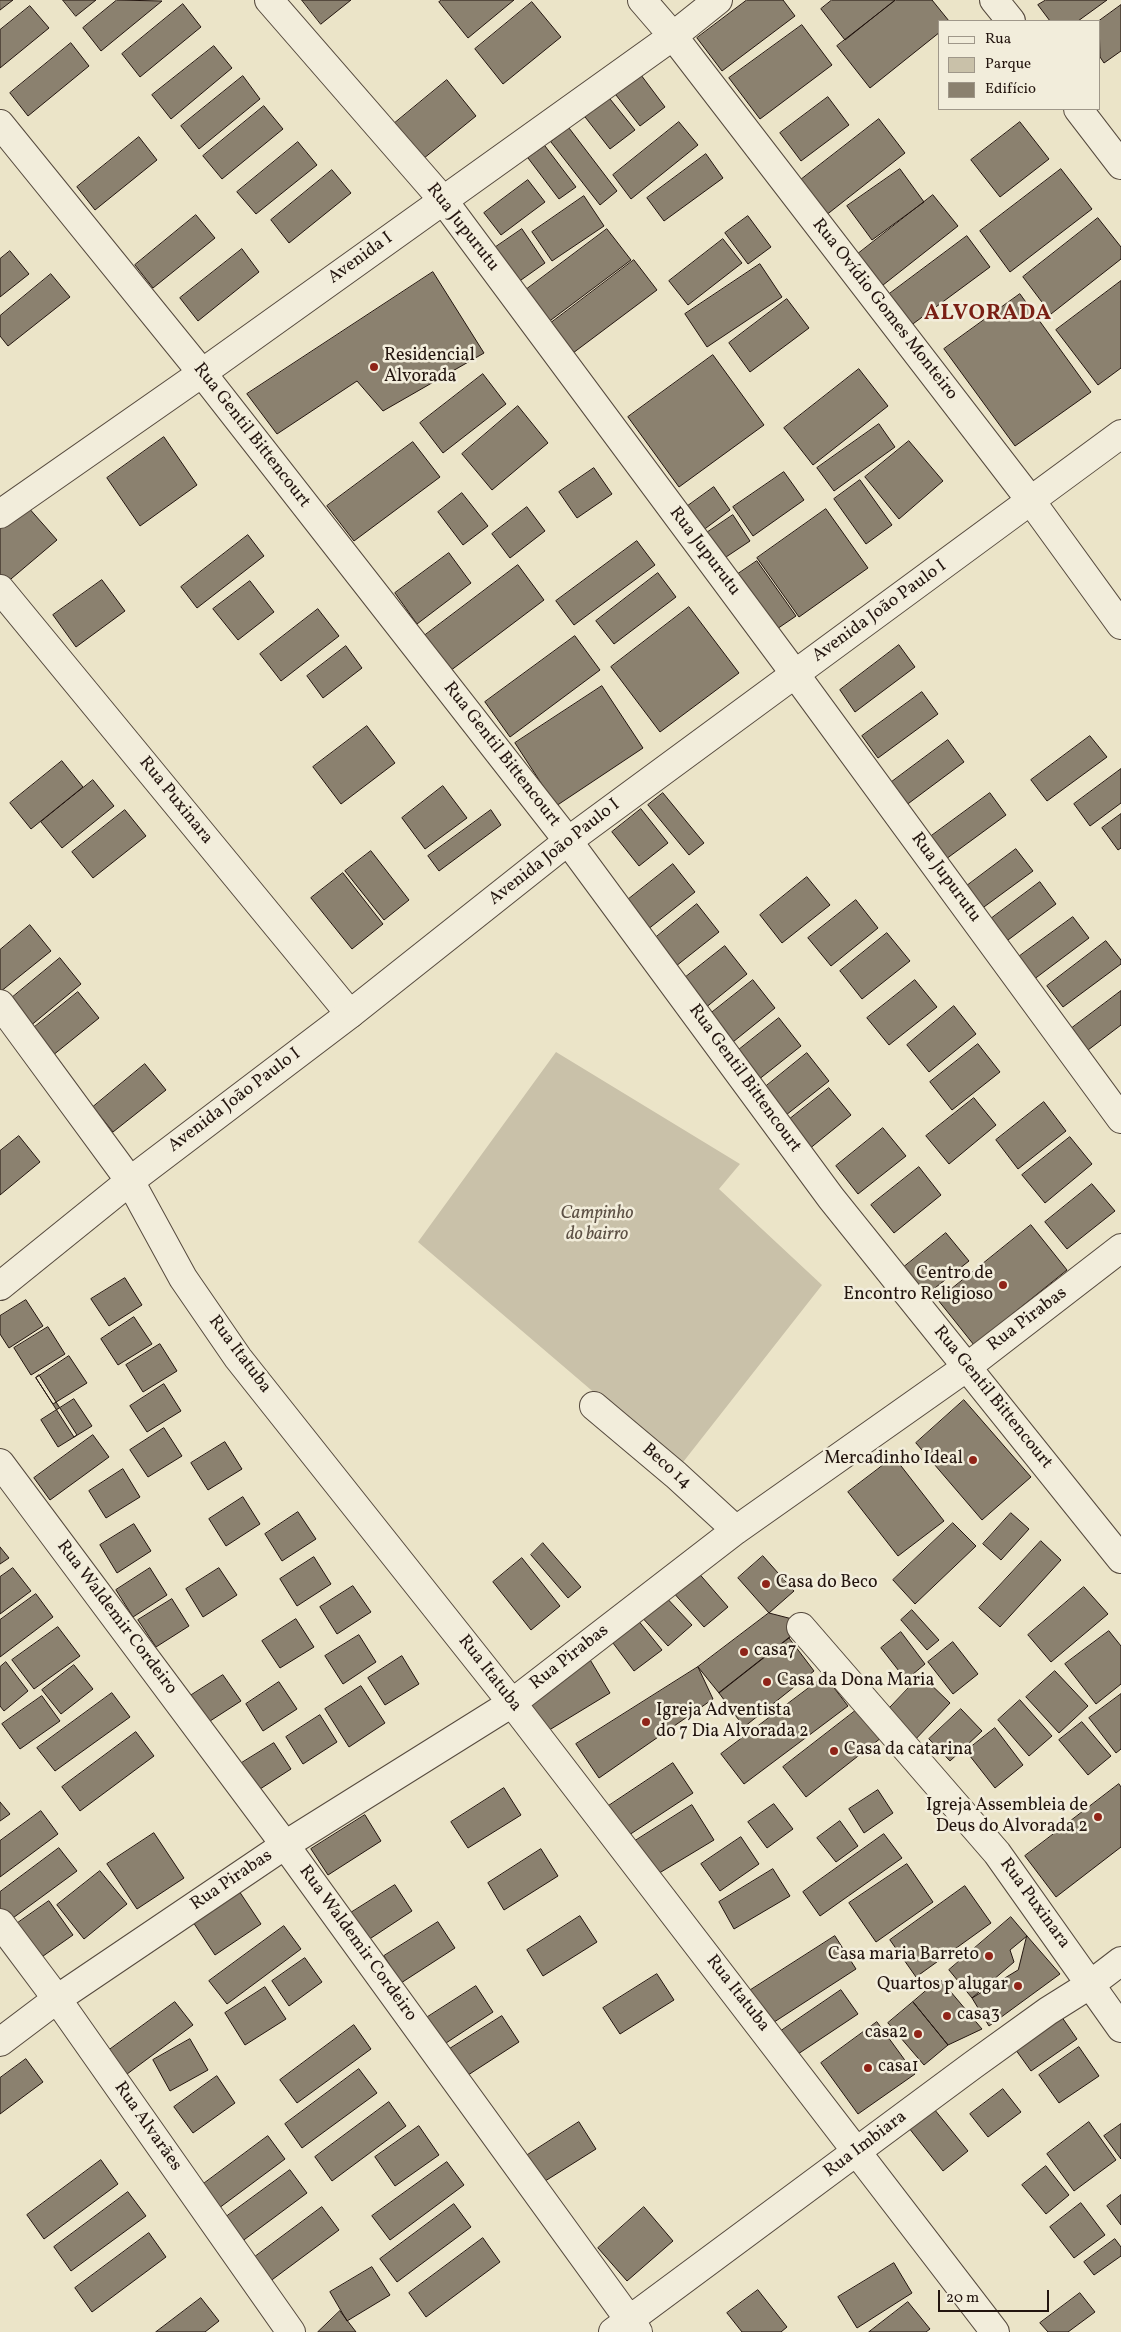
<!DOCTYPE html>
<meta charset="utf-8">
<style>
body{margin:0}
#map{position:relative;width:1121px;height:2332px;overflow:hidden;background:#ebe4c8;font-family:Vollkorn,serif}
canvas{display:block}
.legend{position:absolute;left:938px;top:20px;width:162px;height:90px;box-sizing:border-box;background:#f2eddb;border:1px solid #9f9789;margin:0;padding:6px 9px;list-style:none;font-size:15px;color:#23150f}
.legend li{display:flex;align-items:center;gap:10px;height:25px}
.legend b{width:25px;border:1px solid #9f9789}
.scale{position:absolute;left:938px;top:2290px;width:111px;height:22px;box-sizing:border-box;border:2px solid #23150f;border-top:0;padding-left:6px;font-size:15px;line-height:18px;white-space:nowrap;color:#23150f;-webkit-text-stroke:4px #f2eddb;paint-order:stroke}
</style>
<div id="map">
<canvas width="1121" height="2332"></canvas>
<ul class="legend">
<li><b style="height:6px;background:#f2eddb"></b>Rua</li>
<li><b style="height:14px;background:#c9c1a9"></b>Parque</li>
<li><b style="height:14px;background:#8b816f"></b>Edifício</li>
</ul>
<div class="scale">20 m</div>
</div>
<script>
const ctx = document.querySelector('canvas').getContext('2d');
ctx.lineJoin = 'round';
function fillPath(path, color) { ctx.fillStyle = color; ctx.fill(path, 'evenodd'); }
function stroke(path, color, width, dash) { ctx.strokeStyle = color; ctx.lineWidth = width; ctx.lineCap = dash ? 'butt' : 'round'; ctx.setLineDash(dash || []); ctx.stroke(path); }
function write(font, color, halo, rows, align = 'center') {
  ctx.font = font + ' Vollkorn,serif'; ctx.lineWidth = 5; ctx.setLineDash([]); ctx.textBaseline = 'middle'; ctx.strokeStyle = halo; ctx.fillStyle = color; for (const [text, x, y, turn = 0] of rows) {
    ctx.save(); ctx.translate(x, y); ctx.rotate((+turn || 0) * Math.PI / 180); ctx.textAlign = isNaN(turn) ? turn : align; if (halo) ctx.strokeText(text, 0, 0); ctx.fillText(text, 0, 0); ctx.restore();
  }
}
fillPath(new Path2D(`
 M556,1052L740,1164L719,1189L822,1285L680,1466L418,1242Z`), '#c9c1a9');
const building = new Path2D(`
 M0,0H13L0,10Z
 M63,0H96L76,16Z
 M117,0L162,1L101,51L83,28Z
 M302,0H351L321,24Z
 M442,0H514L468,38L439,2Z
 M747,0H783L795,16L722,71L697,38Z
 M832,0H895L845,40L821,9Z
 M896,0H932L949,21H940V32L870,88L837,46Z
 M1046,0H1107L1078,21H1050L1038,5Z
 M532,2L561,37L503,84L475,49Z
 M183,4L201,27L140,77L122,54Z
 M1121,5V51L1104,63L1100,57L1099,21Z
 M30,6L49,28L0,68V30Z
 M802,25L832,65L760,119L729,78Z
 M71,43L89,66L28,116L10,93Z
 M214,46L232,68L171,119L152,95Z
 M641,75L665,107L640,126L616,95Z
 M243,76L260,99L199,149L181,126Z
 M447,80L476,116L418,163L390,127Z
 M606,94L635,130L610,149L582,113Z
 M828,97L849,125L801,161L780,133Z
 M264,106L283,129L222,179L203,156Z
 M879,119L905,153L825,216L798,182Z
 M679,122L698,145L631,199L613,175Z
 M1020,122L1049,159L1000,197L971,160Z
 M569,128L617,191L600,205L551,142Z
 M139,137L157,160L95,210L77,187Z
 M298,142L317,165L256,214L237,192Z
 M545,146L576,187L559,199L528,158Z
 M706,154L723,178L664,221L647,198Z
 M900,169L924,202L872,240L847,206Z
 M1061,169L1092,209L1010,272L980,231Z
 M332,170L351,193L289,243L271,220Z
 M528,180L545,202L501,235L484,213Z
 M933,195L958,226L878,289L854,257Z
 M584,196L604,226L552,261L532,232Z
 M196,215L215,238L153,288L135,265Z
 M748,216L771,247L748,264L725,233Z
 M1098,218L1121,247V259L1051,314L1023,277Z
 M522,229L545,263L514,285L490,251Z
 M607,229L631,260L543,326L519,295Z
 M967,236L990,267L906,329L884,298Z
 M723,239L742,263L688,305L669,281Z
 M242,249L259,272L198,321L180,298Z
 M10,251L29,274L0,297V259Z
 M634,260L657,290L569,356L547,326Z
 M760,264L782,297L707,347L685,314Z
 M433,272L484,353L383,411L357,381L277,434L247,394Z
 M51,274L70,297L8,346L0,336V316Z
 M1121,281V368L1098,385L1056,330Z
 M1020,294L1091,392L1015,446L944,349Z
 M787,299L809,328L750,372L729,343Z
 M713,355L764,425L679,487L628,417Z
 M859,369L888,406L813,465L784,428Z
 M483,374L506,404L443,453L420,423Z
 M518,406L548,443L492,490L462,454Z
 M879,424L895,447L834,491L817,468Z
 M164,437L197,485L140,526L107,478Z
 M909,441L943,481L899,519L865,477Z
 M413,442L440,477L354,541L327,506Z
 M594,468L612,494L577,518L559,492Z
 M784,472L804,500L753,536L733,507Z
 M860,480L892,525L866,544L834,499Z
 M714,487L730,510L702,531L685,508Z
 M462,493L488,526L463,545L438,512Z
 M27,506L57,540L5,584L0,578V529Z
 M527,507L545,531L510,558L492,534Z
 M826,509L868,568L799,617L757,558Z
 M733,515L750,541L717,563L699,538Z
 M248,535L264,556L197,608L181,587Z
 M637,541L655,565L574,625L556,601Z
 M449,553L471,583L417,624L395,593Z
 M757,561L796,616L774,631L735,576Z
 M518,565L544,600L450,671L424,636Z
 M658,573L676,597L614,644L596,621Z
 M102,580L125,611L76,647L53,615Z
 M250,581L274,612L238,640L213,609Z
 M689,607L739,673L660,732L611,667Z
 M318,609L339,636L281,681L260,654Z
 M575,636L600,670L510,737L485,702Z
 M899,645L915,667L855,712L840,690Z
 M346,646L362,668L323,698L307,676Z
 M602,686L643,748L556,806L515,743Z
 M922,692L938,714L878,758L862,736Z
 M367,726L395,763L341,804L313,767Z
 M1090,736L1107,757L1047,801L1031,780Z
 M948,740L964,762L905,806L889,784Z
 M62,761L83,787L31,829L10,803Z
 M1121,769V803L1090,826L1074,804Z
 M93,780L114,806L62,848L41,822Z
 M443,786L467,818L425,849L402,818Z
 M663,793L704,843L689,855L648,805Z
 M990,793L1006,815L946,859L930,837Z
 M641,809L668,843L639,866L612,832Z
 M125,810L146,836L93,878L72,852Z
 M491,810L501,825L439,871L428,856Z
 M1121,814V848L1118,850L1102,828Z
 M1016,849L1033,871L973,915L956,894Z
 M371,851L409,900L384,920L345,871Z
 M673,864L695,892L647,930L625,902Z
 M343,873L383,924L352,949L311,898Z
 M807,877L830,905L782,943L760,915Z
 M1040,882L1056,904L996,949L980,927Z
 M856,900L878,928L831,966L808,938Z
 M697,904L719,932L671,970L649,943Z
 M1073,917L1089,938L1029,983L1013,961Z
 M30,925L51,951L0,992V950Z
 M887,933L910,961L862,999L840,971Z
 M1106,941L1121,960V964L1063,1007L1047,986Z
 M725,946L747,974L699,1013L677,984Z
 M60,958L81,984L29,1027L8,1001Z
 M753,980L775,1008L728,1046L705,1018Z
 M915,980L937,1007L889,1045L867,1018Z
 M1121,991V1025L1088,1050L1072,1028Z
 M78,992L99,1018L47,1060L26,1034Z
 M954,1006L976,1034L929,1072L907,1045Z
 M779,1018L801,1046L753,1084L731,1056Z
 M978,1044L1000,1072L952,1110L930,1082Z
 M807,1053L829,1081L781,1119L759,1092Z
 M145,1064L166,1090L113,1132L93,1107Z
 M829,1088L851,1115L803,1154L781,1126Z
 M974,1098L996,1125L949,1164L926,1136Z
 M1044,1102L1066,1131L1018,1169L996,1140Z
 M883,1128L906,1156L858,1194L836,1166Z
 M19,1136L40,1162L0,1195V1151Z
 M1070,1137L1092,1164L1045,1203L1022,1175Z
 M919,1167L941,1195L894,1233L871,1205Z
 M1092,1184L1115,1211L1067,1249L1045,1222Z
 M1031,1225L1067,1270L974,1345L938,1300Z
 M946,1233L969,1261L921,1299L899,1271Z
 M125,1278L142,1305L109,1326L91,1299Z
 M26,1300L43,1326L9,1348L0,1334V1316Z
 M134,1317L152,1344L118,1365L101,1339Z
 M48,1327L65,1354L31,1375L14,1348Z
 M160,1344L177,1371L143,1392L126,1365Z
 M69,1356L87,1383L53,1404L36,1378Z
 M39,1375L77,1435L74,1437L36,1378Z
 M164,1384L181,1411L147,1432L130,1406Z
 M74,1399L92,1426L58,1447L41,1420Z
 M964,1400L1031,1477L982,1520L916,1443Z
 M164,1428L182,1456L148,1477L130,1450Z
 M93,1435L109,1457L50,1500L34,1478Z
 M225,1442L242,1469L208,1490L191,1463Z
 M894,1457L944,1521L898,1556L848,1492Z
 M123,1469L140,1497L106,1518L89,1491Z
 M243,1497L260,1524L226,1546L209,1519Z
 M298,1512L316,1539L282,1561L265,1534Z
 M1011,1513L1029,1529L1001,1560L983,1544Z
 M953,1523L976,1546L915,1604L893,1580Z
 M134,1524L151,1551L117,1573L100,1545Z
 M1041,1541L1061,1560L1000,1627L979,1608Z
 M543,1543L581,1587L568,1598L531,1555Z
 M0,1547L9,1558L0,1564Z
 M763,1556L794,1591L769,1613L738,1578Z
 M314,1557L331,1584L297,1606L280,1579Z
 M522,1558L560,1606L531,1630L493,1582Z
 M13,1568L31,1591L0,1614V1577Z
 M150,1568L167,1595L133,1617L116,1590Z
 M219,1568L237,1595L203,1617L186,1589Z
 M696,1570L728,1607L704,1627L672,1591Z
 M353,1586L371,1612L337,1634L320,1607Z
 M1084,1587L1108,1614L1051,1662L1028,1635Z
 M662,1593L692,1625L668,1646L639,1614Z
 M36,1594L53,1617L0,1657V1620Z
 M172,1599L189,1626L156,1647L138,1620Z
 M912,1610L939,1640L927,1650L901,1620Z
 M769,1613L800,1621L789,1638L719,1693L698,1667Z
 M296,1619L314,1647L280,1668L262,1641Z
 M637,1619L662,1650L634,1671L610,1639Z
 M58,1627L80,1656L34,1689L12,1660Z
 M1109,1631L1121,1646V1684L1096,1704L1065,1664Z
 M901,1632L925,1664L906,1680L881,1648Z
 M359,1635L376,1662L343,1684L325,1656Z
 M789,1638L814,1671L744,1727L719,1693Z
 M953,1642L978,1674L953,1694L928,1662Z
 M402,1656L419,1684L385,1705L368,1678Z
 M589,1658L610,1693L546,1732L524,1698Z
 M6,1662L28,1691L4,1711L0,1706V1667Z
 M74,1665L93,1689L61,1714L42,1690Z
 M698,1667L713,1699L599,1778L576,1744Z
 M1055,1671L1088,1706L1059,1733L1026,1697Z
 M223,1675L241,1701L207,1723L190,1696Z
 M921,1675L950,1703L912,1743L883,1715Z
 M825,1676L848,1706L744,1784L721,1754Z
 M279,1682L297,1709L263,1731L246,1704Z
 M361,1686L385,1723L349,1747L325,1709Z
 M112,1693L130,1717L55,1771L37,1748Z
 M1121,1694V1749L1116,1753L1089,1718Z
 M42,1696L60,1721L20,1749L2,1724Z
 M1020,1700L1052,1736L1029,1756L998,1720Z
 M863,1705L886,1734L806,1797L783,1767Z
 M961,1709L982,1731L950,1761L929,1739Z
 M320,1715L337,1742L303,1764L286,1737Z
 M1082,1722L1111,1756L1088,1775L1059,1740Z
 M995,1728L1023,1765L995,1788L966,1751Z
 M136,1732L154,1756L80,1811L62,1787Z
 M274,1743L291,1769L257,1791L240,1764Z
 M673,1763L693,1793L626,1837L607,1807Z
 M1119,1784L1121,1787V1847L1056,1897L1025,1856Z
 M504,1788L521,1815L468,1848L451,1822Z
 M878,1790L893,1813L864,1833L849,1809Z
 M0,1802L10,1814L0,1821Z
 M774,1804L793,1829L767,1848L748,1822Z
 M692,1805L714,1840L656,1875L635,1841Z
 M41,1811L58,1834L0,1877V1841Z
 M365,1815L381,1841L328,1875L311,1849Z
 M840,1821L858,1846L836,1862L817,1838Z
 M154,1833L184,1878L137,1909L107,1864Z
 M884,1834L902,1858L820,1916L803,1892Z
 M741,1837L759,1864L720,1891L701,1864Z
 M59,1848L77,1871L2,1926L0,1923V1892Z
 M541,1849L558,1876L504,1910L488,1883Z
 M907,1864L933,1902L876,1942L849,1903Z
 M773,1869L790,1896L734,1929L719,1902Z
 M100,1871L127,1904L84,1939L57,1905Z
 M395,1885L412,1911L359,1946L341,1919Z
 M965,1886L991,1923L916,1977L890,1940Z
 M239,1891L261,1924L215,1955L193,1922Z
 M49,1901L73,1935L36,1961L12,1927Z
 M580,1916L597,1942L543,1976L527,1950Z
 M1011,1917L1027,1936L1010,1950L1014,1962L972,1998L949,1970Z
 M438,1922L455,1948L401,1983L384,1956Z
 M284,1926L301,1949L227,2004L209,1981Z
 M835,1936L856,1969L768,2026L746,1993Z
 M1027,1936L1060,1974L989,2026L972,1998L1018,1970Z
 M305,1958L322,1982L289,2006L272,1981Z
 M657,1974L674,2000L620,2034L603,2008Z
 M940,1979L982,2029L948,2045L913,2002Z
 M476,1986L493,2012L440,2047L423,2020Z
 M265,1987L286,2019L245,2045L225,2013Z
 M841,1990L858,2014L795,2056L778,2033Z
 M175,2002L193,2025L119,2080L101,2056Z
 M913,2002L948,2045L924,2065L888,2023Z
 M1059,2013L1077,2039L1031,2071L1013,2046Z
 M502,2016L519,2042L465,2077L448,2050Z
 M877,2022L915,2074L858,2114L821,2063Z
 M354,2025L371,2049L297,2103L280,2080Z
 M190,2039L208,2070L170,2091L153,2060Z
 M1079,2047L1099,2076L1059,2103L1039,2075Z
 M26,2059L43,2082L0,2114V2078Z
 M359,2069L377,2093L302,2148L285,2124Z
 M217,2076L235,2103L193,2133L174,2107Z
 M1003,2089L1021,2112L988,2137L970,2114Z
 M389,2102L406,2126L332,2181L315,2157Z
 M930,2104L968,2151L943,2171L905,2123Z
 M579,2122L596,2149L542,2183L526,2156Z
 M1089,2122L1116,2160L1074,2191L1047,2154Z
 M1121,2124V2159L1104,2136Z
 M419,2126L439,2155L395,2186L375,2157Z
 M268,2136L285,2159L211,2214L194,2191Z
 M101,2160L118,2184L44,2239L27,2215Z
 M447,2162L464,2185L390,2240L372,2216Z
 M1046,2166L1069,2195L1046,2214L1022,2185Z
 M290,2170L307,2193L233,2248L215,2225Z
 M128,2192L146,2216L71,2271L54,2247Z
 M1121,2195V2225L1107,2206Z
 M1081,2203L1105,2235L1074,2258L1050,2227Z
 M454,2204L471,2227L397,2282L380,2259Z
 M322,2207L339,2230L265,2285L248,2262Z
 M644,2207L673,2241L627,2281L598,2248Z
 M149,2233L166,2257L92,2312L75,2288Z
 M483,2238L500,2262L426,2317L409,2293Z
 M1115,2239L1121,2247V2256L1094,2275L1084,2262Z
 M894,2263L912,2293L857,2328L838,2297Z
 M372,2267L390,2295L347,2321L330,2292Z
 M758,2290L787,2327L781,2332H742L727,2313Z
 M1080,2293L1095,2312L1068,2332H1048L1040,2323Z
 M201,2298L219,2321L205,2332H156Z
 M908,2302L930,2329L926,2332H869Z
 M340,2311L356,2332H318Z`);
fillPath(building, '#8b816f');
stroke(building, '#23150f', 1);
const minor = new Path2D(`
 M269,0L443,200L795,674L1121,1119
 M642,0L673,36L1031,501L1121,625
 M994,0L1011,21
 M1078,109L1121,165
 M0,124L202,373L568,841L831,1198L1121,1559
 M0,514L202,373L673,36L718,0
 M0,589L350,1014
 M0,1004L130,1181L183,1278L238,1358L512,1703L995,2332
 M594,1406L676,1475L736,1530
 M0,1463L285,1845L638,2332
 M801,1627L997,1853L1121,2028
 M0,1923L57,1999L291,2332
 M0,2042L57,1999L285,1845L512,1703L736,1530L967,1367L1121,1248
 M613,2332L973,2065L1048,2011L1091,1984L1121,1961`);
const tertiary = new Path2D(`
 M0,1286L130,1181L350,1014L568,841L1121,434`);
stroke(minor, '#55493d', 30);
stroke(tertiary, '#55493d', 30);
stroke(minor, '#f2eddb', 28);
stroke(tertiary, '#f2eddb', 28);
for (const [x, y, r, color] of [
 [374,367,5,"#8f2418"],
 [1003,1285,5,"#8f2418"],
 [973,1460,5,"#8f2418"],
 [766,1584,5,"#8f2418"],
 [744,1652,5,"#8f2418"],
 [767,1682,5,"#8f2418"],
 [646,1722,5,"#8f2418"],
 [834,1751,5,"#8f2418"],
 [1098,1817,5,"#8f2418"],
 [989,1956,5,"#8f2418"],
 [1018,1986,5,"#8f2418"],
 [947,2016,5,"#8f2418"],
 [918,2034,5,"#8f2418"],
 [868,2068,5,"#8f2418"]
]) { const dot = new Path2D(); dot.arc(x, y, r, 0, 2 * Math.PI); ctx.fillStyle = color; ctx.fill(dot); stroke(dot, '#f2eddb', 2); }
write('18px', '#23150f', '#f2eddb', [
 ["Rua Jupurutu",462,228,52],
 ["Avenida I",361,259,-36],
 ["Rua Ovídio Gomes Monteiro",884,310,52],
 ["Rua Gentil Bittencourt",251,436,52],
 ["Rua Jupurutu",704,552,53],
 ["Avenida João Paulo I",880,612,-36],
 ["Rua Gentil Bittencourt",501,755,52],
 ["Rua Puxinara",175,801,51],
 ["Avenida João Paulo I",555,853,-38],
 ["Rua Jupurutu",945,878,54],
 ["Rua Gentil Bittencourt",744,1079,54],
 ["Avenida João Paulo I",235,1101,-37],
 ["Rua Pirabas",1028,1320,-37],
 ["Rua Itatuba",239,1355,53],
 ["Rua Gentil Bittencourt",992,1398,51],
 ["Beco 14",666,1467,41],
 ["Rua Waldemir Cordeiro",116,1618,53],
 ["Rua Pirabas",570,1658,-38],
 ["Rua Itatuba",489,1674,52],
 ["Rua Pirabas",232,1881,-34],
 ["Rua Puxinara",1034,1904,54],
 ["Rua Waldemir Cordeiro",357,1944,54],
 ["Rua Itatuba",737,1994,52],
 ["Rua Alvarães",147,2127,55],
 ["Rua Imbiara",866,2145,-37]
]);
write('18px', '#23150f', '#f2eddb', [
 ["Residencial",384,357],
 ["Alvorada",384,378],
 ["Centro de",993,1275,"right"],
 ["Encontro Religioso",993,1296,"right"],
 ["Mercadinho Ideal",963,1460,"right"],
 ["Casa do Beco",776,1584],
 ["casa7",754,1652],
 ["Casa da Dona Maria",777,1682],
 ["Igreja Adventista",656,1712],
 ["do 7 Dia Alvorada 2",656,1733],
 ["Casa da catarina",844,1751],
 ["Igreja Assembleia de",1088,1807,"right"],
 ["Deus do Alvorada 2",1088,1828,"right"],
 ["Casa maria Barreto",979,1956,"right"],
 ["Quartos p alugar",1008,1986,"right"],
 ["casa3",957,2016],
 ["casa2",908,2034,"right"],
 ["casa1",878,2068]
], 'left');
write('italic 18px', '#5d5145', '#f2eddb', [
 ["Campinho",597,1215],
 ["do bairro",597,1236]
]);
ctx.letterSpacing = '1px';
write('bold 22px', '#7a1f14', '#f2eddb', [
 ["ALVORADA",988,315]
]);
ctx.letterSpacing = '0px';
</script>
